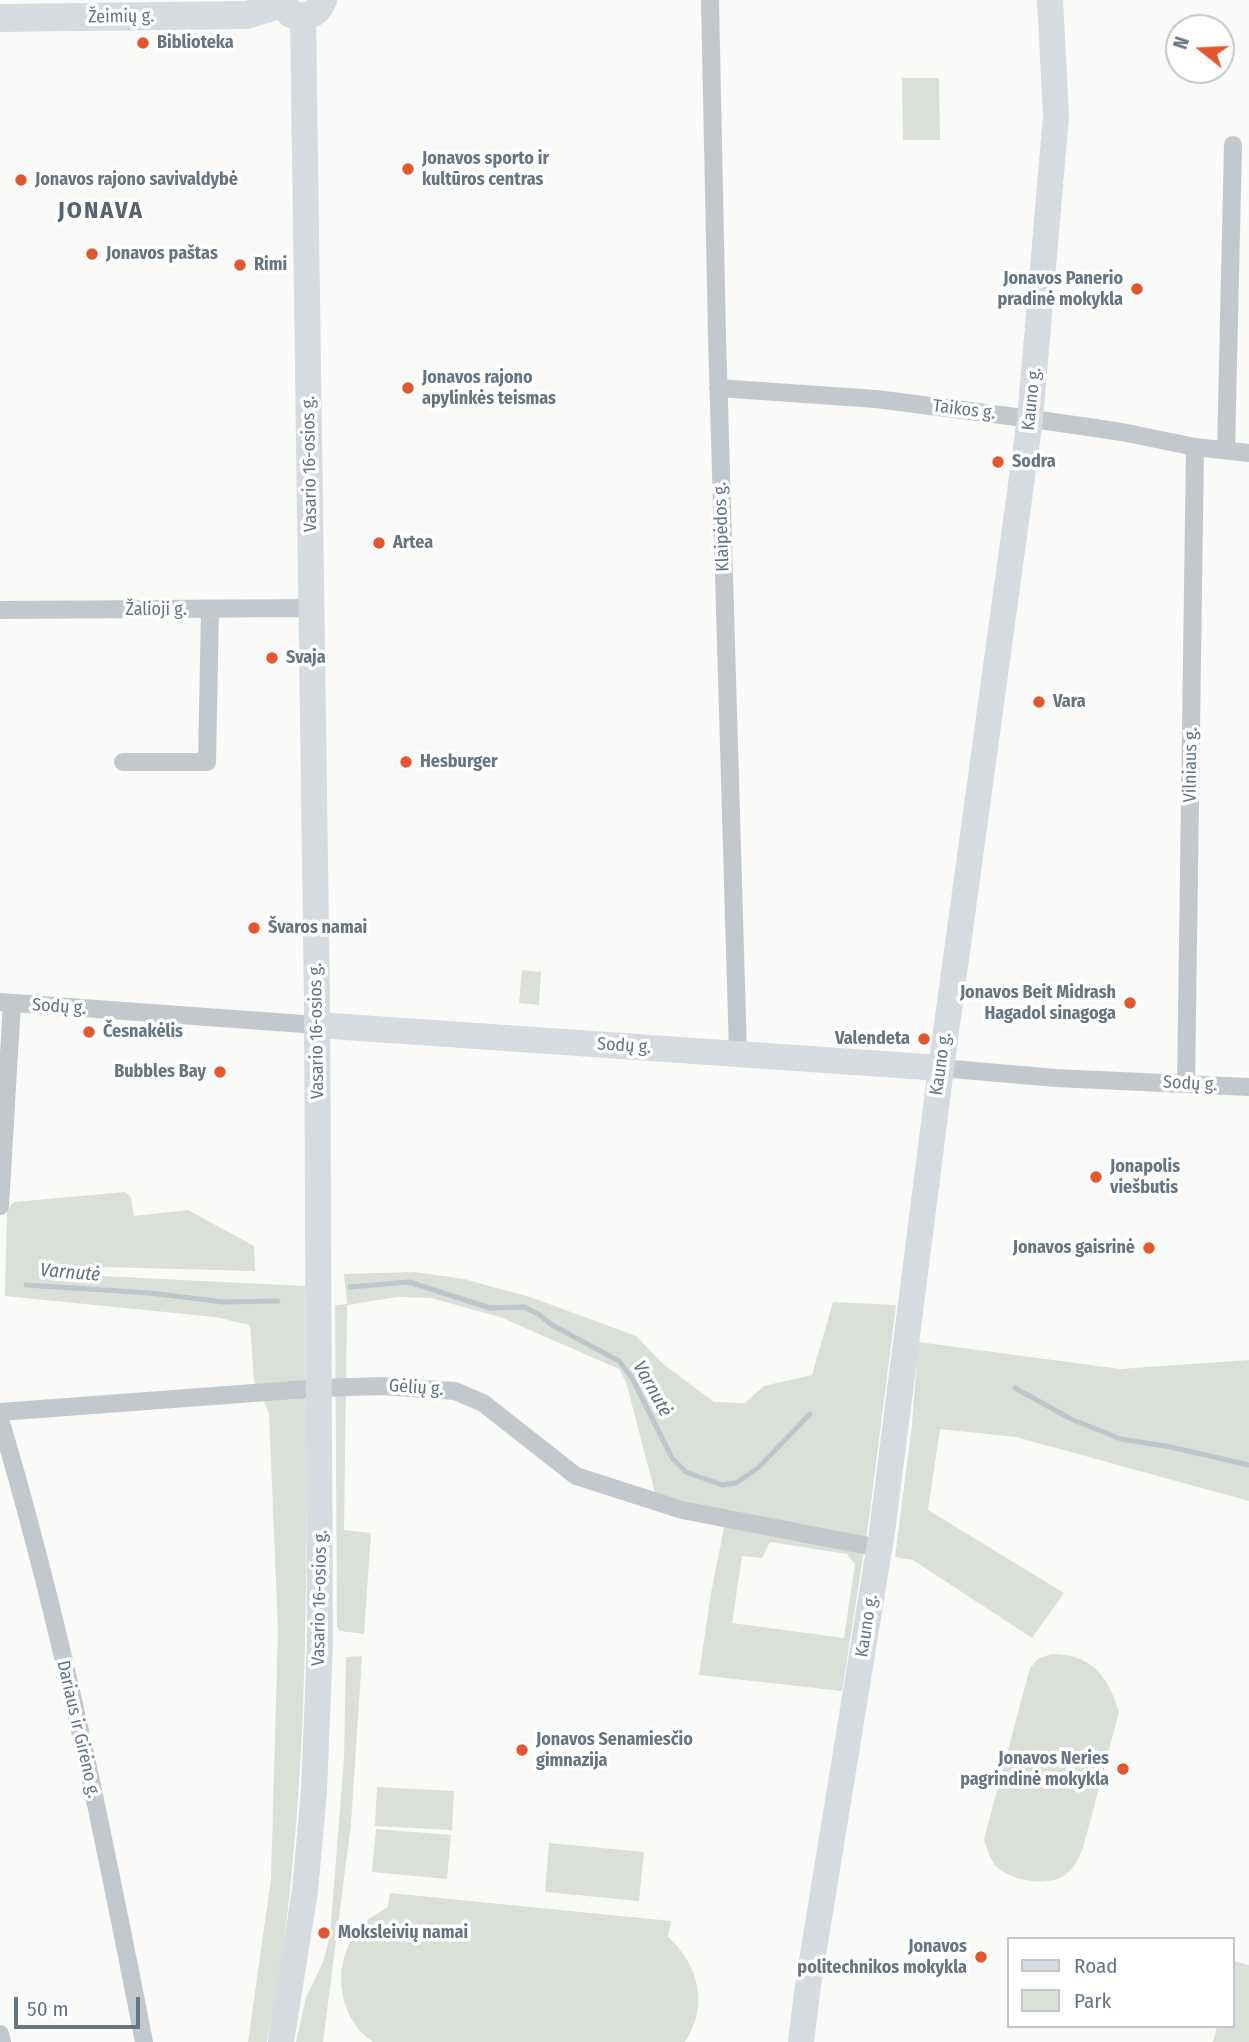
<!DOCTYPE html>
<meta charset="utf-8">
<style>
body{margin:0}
#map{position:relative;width:1249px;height:2042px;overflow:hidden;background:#fafaf8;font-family:"Fira Sans Condensed",sans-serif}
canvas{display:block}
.legend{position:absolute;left:1007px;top:1937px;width:228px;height:91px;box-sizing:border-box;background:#fff;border:2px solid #c1c8cd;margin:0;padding:9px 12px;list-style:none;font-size:21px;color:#657683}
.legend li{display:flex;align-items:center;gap:14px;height:35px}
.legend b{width:35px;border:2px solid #c1c8cd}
.north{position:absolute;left:1165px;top:14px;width:70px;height:70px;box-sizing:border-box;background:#fff;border:2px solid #c1c8cd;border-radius:50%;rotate:288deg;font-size:19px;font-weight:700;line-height:28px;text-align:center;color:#657683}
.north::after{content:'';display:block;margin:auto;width:24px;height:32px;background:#e4572e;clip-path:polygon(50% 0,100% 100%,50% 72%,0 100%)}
.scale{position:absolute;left:14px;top:1997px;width:126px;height:32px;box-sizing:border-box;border:4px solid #657683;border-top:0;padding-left:9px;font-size:21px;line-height:24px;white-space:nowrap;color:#657683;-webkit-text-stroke:5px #fff;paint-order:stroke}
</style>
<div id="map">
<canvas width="1249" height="2042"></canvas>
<ul class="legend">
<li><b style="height:9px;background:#d6dbdf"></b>Road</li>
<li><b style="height:19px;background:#dadfd7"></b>Park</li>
</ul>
<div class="north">N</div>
<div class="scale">50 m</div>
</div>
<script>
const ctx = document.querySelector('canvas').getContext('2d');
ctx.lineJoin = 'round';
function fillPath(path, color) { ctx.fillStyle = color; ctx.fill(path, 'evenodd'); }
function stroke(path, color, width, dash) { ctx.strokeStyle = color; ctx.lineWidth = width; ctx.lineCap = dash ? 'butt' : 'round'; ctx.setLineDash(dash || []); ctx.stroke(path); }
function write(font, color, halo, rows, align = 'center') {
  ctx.font = font + ' "Fira Sans Condensed",sans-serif'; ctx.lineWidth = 7; ctx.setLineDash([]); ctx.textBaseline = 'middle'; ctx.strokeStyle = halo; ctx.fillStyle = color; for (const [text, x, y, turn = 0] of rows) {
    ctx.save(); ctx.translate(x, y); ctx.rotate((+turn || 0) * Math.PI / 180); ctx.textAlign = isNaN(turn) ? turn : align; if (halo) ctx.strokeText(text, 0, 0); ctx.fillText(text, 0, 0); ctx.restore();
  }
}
fillPath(new Path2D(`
 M902,78H939L940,140H903Z
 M522,970L541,972L539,1005L519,1003Z
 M125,1192L131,1197L134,1216L188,1210L254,1246L255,1271L102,1267L101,1276L305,1286C306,1473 311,1661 294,1848C288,1913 281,1979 267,2042H248L271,1879L278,1630L269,1413L254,1381L250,1325L215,1317L5,1296L7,1210L14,1202Z
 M415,1272L464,1279L530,1297L636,1336L662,1363L714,1402L745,1403L764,1386L812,1375L833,1302L896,1305L869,1519L842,1691L699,1675L711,1593L727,1513L655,1493L626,1382L619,1369L500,1317L431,1298L397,1297L347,1305L344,1530L371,1533L364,1634L340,1631L337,1627L335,1305L347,1304L344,1274ZM770,1542L847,1554L855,1564L844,1638L732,1623L742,1556L762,1558Z
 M918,1342L1120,1369L1249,1360V1501L1016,1437L940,1429L928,1510L1064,1593L1032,1638L913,1560L895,1557L912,1425Z
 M1051,1654C1092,1654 1108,1676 1119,1712L1083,1848C1079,1857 1074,1869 1065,1875C1048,1887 1013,1881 998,1868C990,1861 987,1848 984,1839L1030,1668L1038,1659Z
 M362,1656L351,1824L323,2042H296L306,1997L323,1962L330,1935L344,1759L346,1657Z
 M377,1787L454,1791L452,1830L375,1826Z
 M376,1829L451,1835L447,1879L372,1872Z
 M549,1843L644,1852L639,1901L545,1892Z
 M390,1893L671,1921L668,1937C699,1965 709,2005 685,2042H373C335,2016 331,1960 361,1926C369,1918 378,1913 388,1907Z
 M1233,1961L1249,1965V2042H1213L1217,2026H1233Z`), '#dadfd7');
stroke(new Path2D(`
 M26,1285L150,1293L223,1302L278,1301
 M350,1287L409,1282L490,1308L524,1307L538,1314L552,1325L619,1361L632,1378L672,1458L686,1472L722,1485L736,1483L758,1468L810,1414
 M1015,1388L1071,1419L1121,1439L1171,1447L1249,1465`), '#bbc7cb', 5);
stroke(new Path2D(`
 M710,0L717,336L738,1053
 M718,388L876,399L1040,420L1122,432L1195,447L1249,453
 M1226,450L1233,145
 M0,610L312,608
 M123,762H207L210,610
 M0,1002L317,1025
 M941,1068L1056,1078L1249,1087
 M1186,1084L1195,447
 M0,1206L12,1003
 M0,1412L320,1388L382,1386L455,1391L483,1403L576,1476L682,1510L879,1548
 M0,1419C61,1623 103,1833 144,2042
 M0,2034L2,2042`), '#c3c8cc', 18);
stroke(new Path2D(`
 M317,1025L941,1068
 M281,2042L305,1891L314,1791L320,1643L317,1001L303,17
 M801,2042L808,1985L882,1532L941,1068L1030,419L1056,116L1050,0`), '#d6dbdf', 26);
stroke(new Path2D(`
 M281,0L291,14C305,20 317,15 323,0
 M0,18L247,15L282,4`), '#d6dbdf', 28);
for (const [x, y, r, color] of [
 [143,43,7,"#e4572e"],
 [408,169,7,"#e4572e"],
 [21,180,7,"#e4572e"],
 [92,254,7,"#e4572e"],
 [240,265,7,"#e4572e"],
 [1137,289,7,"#e4572e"],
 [408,388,7,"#e4572e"],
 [998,462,7,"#e4572e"],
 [379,543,7,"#e4572e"],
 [272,658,7,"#e4572e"],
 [1039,702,7,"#e4572e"],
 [406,762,7,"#e4572e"],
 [254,928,7,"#e4572e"],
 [1130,1003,7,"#e4572e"],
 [89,1032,7,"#e4572e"],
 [924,1039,7,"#e4572e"],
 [220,1072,7,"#e4572e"],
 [1096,1177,7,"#e4572e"],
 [1149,1248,7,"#e4572e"],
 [522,1750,7,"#e4572e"],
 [1123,1769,7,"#e4572e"],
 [324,1933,7,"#e4572e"],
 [981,1957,7,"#e4572e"]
]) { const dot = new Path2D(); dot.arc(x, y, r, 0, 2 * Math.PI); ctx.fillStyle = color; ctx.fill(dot); stroke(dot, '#fff', 2.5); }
write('18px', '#657683', '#fff', [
 ["Žeimių g.",121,17,-1],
 ["Kauno g.",1032,399,-84],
 ["Taikos g.",964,410,7],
 ["Vasario 16-osios g.",310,464,-91],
 ["Klaipėdos g.",722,527,-92],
 ["Žalioji g.",156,610],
 ["Vilniaus g.",1191,765,-89],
 ["Sodų g.",59,1007,4],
 ["Vasario 16-osios g.",317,1031,-91],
 ["Sodų g.",624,1046,4],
 ["Kauno g.",941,1064,-82],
 ["Sodų g.",1190,1084,3],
 ["Gėlių g.",416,1388,4],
 ["Vasario 16-osios g.",320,1598,-89],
 ["Kauno g.",867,1626,-81],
 ["Dariaus ir Girėno g.",78,1729,77]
]);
write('bold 18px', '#657683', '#fff', [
 ["Biblioteka",157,43],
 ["Jonavos sporto ir",422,159],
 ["kultūros centras",422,180],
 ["Jonavos rajono savivaldybė",35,180],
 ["Jonavos paštas",106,254],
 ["Rimi",254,265],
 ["Jonavos Panerio",1123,279,"right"],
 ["pradinė mokykla",1123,300,"right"],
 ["Jonavos rajono",422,378],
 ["apylinkės teismas",422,399],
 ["Sodra",1012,462],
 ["Artea",393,543],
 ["Svaja",286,658],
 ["Vara",1053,702],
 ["Hesburger",420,762],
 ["Švaros namai",268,928],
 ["Jonavos Beit Midrash",1116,993,"right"],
 ["Hagadol sinagoga",1116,1014,"right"],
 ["Česnakėlis",103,1032],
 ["Valendeta",910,1039,"right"],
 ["Bubbles Bay",206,1072,"right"],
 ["Jonapolis",1110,1167],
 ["viešbutis",1110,1188],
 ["Jonavos gaisrinė",1135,1248,"right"],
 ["Jonavos Senamiesčio",536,1740],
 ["gimnazija",536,1761],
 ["Jonavos Neries",1109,1759,"right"],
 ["pagrindinė mokykla",1109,1780,"right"],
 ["Moksleivių namai",338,1933],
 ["Jonavos",967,1947,"right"],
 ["politechnikos mokykla",967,1968,"right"]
], 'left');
write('italic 19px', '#60757c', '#fff', [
 ["Varnutė",70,1273,5],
 ["Varnutė",652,1389,61]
]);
ctx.letterSpacing = '2px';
write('bold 24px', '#57646e', '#fff', [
 ["JONAVA",101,211]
]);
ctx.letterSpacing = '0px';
</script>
